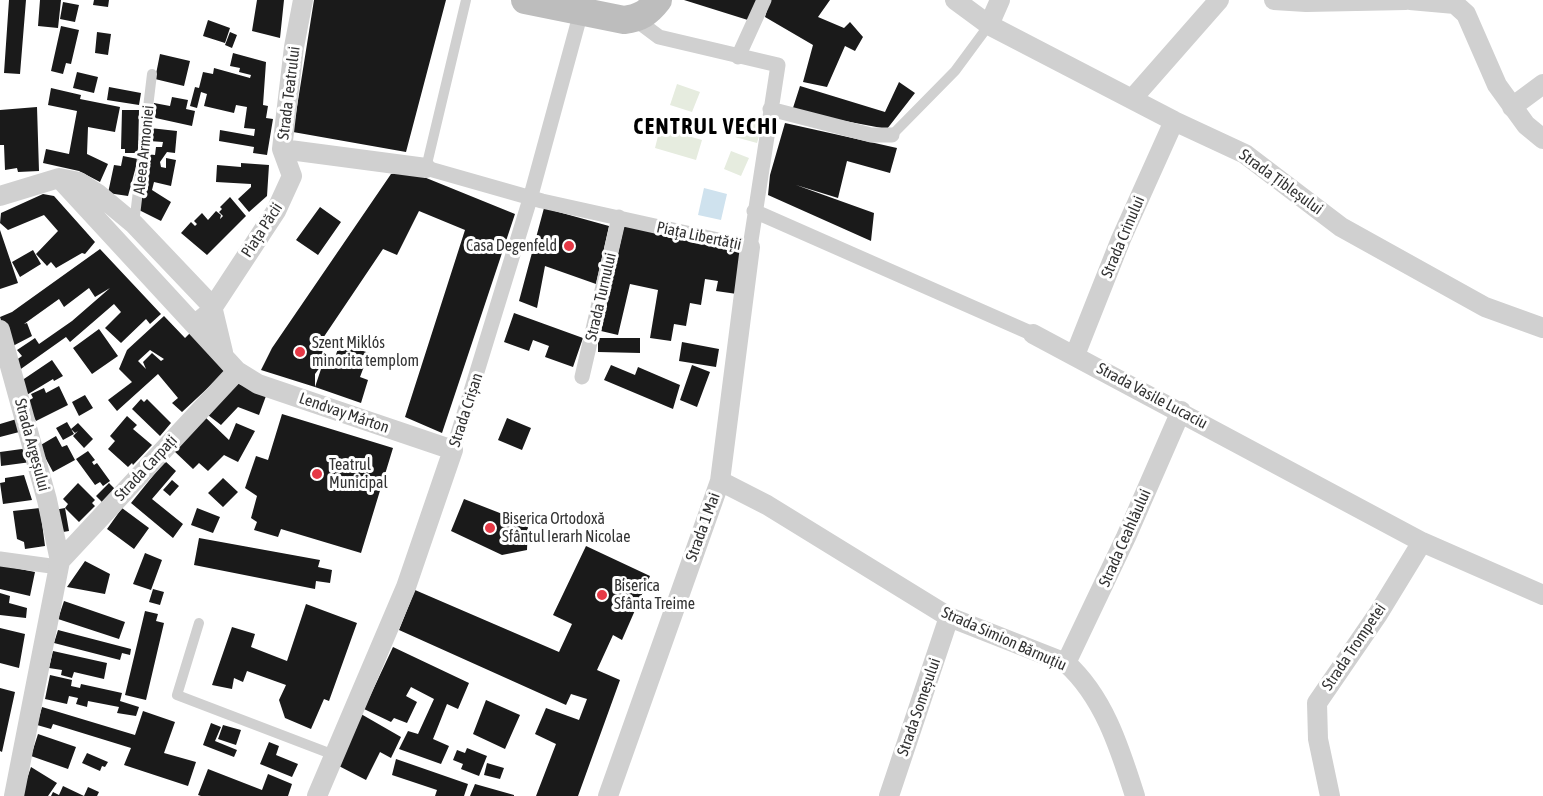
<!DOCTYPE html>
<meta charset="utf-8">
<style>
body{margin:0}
canvas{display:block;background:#fff}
</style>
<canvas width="1543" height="796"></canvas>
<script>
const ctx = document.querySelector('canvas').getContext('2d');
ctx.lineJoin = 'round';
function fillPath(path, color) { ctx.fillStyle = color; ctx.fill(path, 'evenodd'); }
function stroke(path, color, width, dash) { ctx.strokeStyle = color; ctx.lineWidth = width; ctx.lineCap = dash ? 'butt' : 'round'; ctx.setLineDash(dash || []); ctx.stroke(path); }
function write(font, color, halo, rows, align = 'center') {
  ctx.font = font + ' "Asap Condensed",sans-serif'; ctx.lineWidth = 6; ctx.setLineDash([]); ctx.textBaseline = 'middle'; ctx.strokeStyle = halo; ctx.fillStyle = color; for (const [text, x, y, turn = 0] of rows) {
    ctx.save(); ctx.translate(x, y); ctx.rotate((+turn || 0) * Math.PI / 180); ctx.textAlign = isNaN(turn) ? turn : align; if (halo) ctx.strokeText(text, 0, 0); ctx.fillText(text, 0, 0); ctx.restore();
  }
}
fillPath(new Path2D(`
 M677,84L700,92L692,112L670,105Z
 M741,117L763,123L757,143L735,137Z
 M660,128L702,140L696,160L655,148Z
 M731,151L749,158L741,176L724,169Z`), '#e6ecdf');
fillPath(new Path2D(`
 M704,188L727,194L721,220L698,215Z`), '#cfe2ee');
fillPath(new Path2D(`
 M9,0H26L20,74L4,73Z
 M40,0H61L58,28L38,26Z
 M94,0H109L108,7L93,5Z
 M257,0H284L280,38L252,31Z
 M314,0H446L406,152L293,132Z
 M684,0H762L751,21Z
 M770,0H830L818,17L844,28L850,22L863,37L855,51L845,46L827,87L803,82L813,45L765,17Z
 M63,2L79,5L75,22L60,19Z
 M208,20L230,28L225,43L203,36Z
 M61,26L79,30L71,64L66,63L63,74L51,71Z
 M97,32L111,34L108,55L95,53Z
 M230,32L237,35L232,48L225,45Z
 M233,53L266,62L263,105L268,106L266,118L273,119L267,155L253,153L254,147L219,141L220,130L254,136L255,129L244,128L247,107L236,105L234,113L204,106L207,94L201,92L197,108L190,106L195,87L199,88L203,72L213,74L214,68L250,78L251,75L239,72L240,68L230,66Z
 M160,54L190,61L184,86L155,79Z
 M77,72L98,77L94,93L73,88Z
 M899,82L915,93L887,129L792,111L800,86L885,112Z
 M109,87L141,93L139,105L107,100Z
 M51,88L81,95L80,99L120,107L115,132L88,127L87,154L108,164L100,182L79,171L43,163L46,149L69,154L77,111L48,105Z
 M172,97L188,100L186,109L195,111L192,126L151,117L154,103L170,106Z
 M37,107L39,171L18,172L17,168L5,170L4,145H0V110Z
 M122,110H139L138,153H125V149H121Z
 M785,123L897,148L890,173L847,161L838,198L796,185L874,213L871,241L768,195L770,175Z
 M150,128L177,131L175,153L167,152L160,162L161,167L166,168V158L176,160L171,186L154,182L152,190L171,202L161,221L139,210L146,154L155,155L156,147H162L163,142L149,141Z
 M123,156L138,159L128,196L108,193L114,165L121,166Z
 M241,163L269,165L267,196L249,212L238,199L251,187V184L216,182L217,165L241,167Z
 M409,171L515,214L442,433L405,417L465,230L419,211L397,255L383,249L317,347L328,356L323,363L332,366L340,343L369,353L360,377L368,380L361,403L315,387L323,363L315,374V387L261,370L272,348L391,174Z
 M43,194L54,196L95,242L85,254L82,253L56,268L51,262L47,266L36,254L58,231L44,215L8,230L0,223L1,213Z
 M230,197L246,216L207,255L181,233L191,222L195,226L197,224L194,221L202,213L208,220L216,211L221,215L220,219L223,216L219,212L222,209L220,207Z
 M320,207L341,222L318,255L296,240Z
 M544,208L609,226L596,284L545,266L537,308L519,301Z
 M624,226L744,251L737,294L716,291L718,281L705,279L701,305L690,303L686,326L674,324L671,341L650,338L658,290L630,284L618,335L601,331Z
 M0,230L18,283L0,289Z
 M100,249L161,314L150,324L146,319L121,343L105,328L121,312L114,304L70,342L66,337L18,371L12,363L22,356L17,350L35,338L39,344L72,321L110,288L95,297L89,288L64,307L59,299L24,324L27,323L32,336L9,348L0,317L12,312Z
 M33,250L41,264L20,277L12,262Z
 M514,313L583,338L573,367L545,357L549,346L533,340L529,351L504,342Z
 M164,316L185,338L190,333L225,372L182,412L172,403L178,398L158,374L117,411L108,400L132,382L119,369L127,350ZM150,350L164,359L161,361L152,353L143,362L146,369L138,361Z
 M99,329L118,356L92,374L73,348Z
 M598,338H640V353L598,352Z
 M682,342L719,349L716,367L679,361Z
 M52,360L63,376L54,381L53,379L25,396L18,383Z
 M611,365L635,375L638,367L680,385L673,409L604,380Z
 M692,365L710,372L697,407L680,400Z
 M237,383L266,396L259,415L238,407L221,425L208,415Z
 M59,386L68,405L36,421L26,402L33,398L31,394L44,388L46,393Z
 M85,395L93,408L79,416L72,402Z
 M141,399L144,402L147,399L171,423L160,436L132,409Z
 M282,414L393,448L361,553L281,529L278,537L254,530L257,522L251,518L257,496L245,488L256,456L268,460Z
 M127,416L137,425L133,429L152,445L133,465L132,463L128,467L108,449L115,441L110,436Z
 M204,416L229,440L236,423L255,431L238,462L224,455L208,471L199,463L193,469L173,450Z
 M20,418L23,431L0,437V424Z
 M507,418L531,428L522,450L498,440Z
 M67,422L74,434L63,440L56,428Z
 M78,423L93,439L84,448L73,436L78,431L75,433L71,429Z
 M56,436L62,447L67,445L75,460L53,472L39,446Z
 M29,448L31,462L1,466L0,452Z
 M88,451L95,460L92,462L94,465L97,463L110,481L103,486L100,482L95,485L76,459Z
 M165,461L176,471L152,499L183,524L173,538L131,503Z
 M24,475L32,500L3,504L0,483L5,482V478Z
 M223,478L238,492L223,507L208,493Z
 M172,480L179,486L170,496L163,490Z
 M78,483L95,500L92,503L95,506L79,522L65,508L68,504L63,499Z
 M109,483L115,489L102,502L96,496Z
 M464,499L528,524L527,550L502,555L451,531Z
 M40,508L45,546L25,549L24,542L17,539L13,511Z
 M65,508L69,531L63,532L54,510Z
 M122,508L149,528L134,549L107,529Z
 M197,508L220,517L213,533L191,525Z
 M199,538L320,560L318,567L332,570L330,583L316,581L315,589L194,565Z
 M586,546L650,576L622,640L613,635L597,670L620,680L578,796H536L556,744L535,734L546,708L579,720L587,699L571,694L566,705L399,630L415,590L559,652L572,624L553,615Z
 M145,553L162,560L151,590L133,584Z
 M85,561L110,574L105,594L67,587Z
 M0,565L35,572L30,596L0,589Z
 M153,589L164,592L160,605L149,602Z
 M0,593L10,596L9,603L27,608L26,618L0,615Z
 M64,601L125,622L119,639L58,619Z
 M306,604L357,623L329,701L324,699L311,729L285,718L279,700L286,685L247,671L243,682L234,678L232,689L212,685L232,627L255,634L251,647L287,661Z
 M145,611L158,614L156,621L164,623L146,700L125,695Z
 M0,628L25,634L19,668L0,663Z
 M58,630L131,649L130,655L122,653L120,660L54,643Z
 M393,647L469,683L458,709L447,704L433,739L449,746L441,764L399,749L408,731L418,734L434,699L411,687L406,696L417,702L407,723L394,718L391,722L364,709Z
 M53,651L107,663L104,679L74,672L72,678L61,675L62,670L49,668Z
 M50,675L72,680L71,686L80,688L81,684L122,693L120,701L139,707L136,716L117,713L119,707L88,701L87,707L76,704L78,698L69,696L67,704L45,699Z
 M0,688L15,692L2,752L0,751Z
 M486,700L520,715L505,749L473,734Z
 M42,707L135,735L143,711L175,722L164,753L196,762L188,786L124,765L131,748L53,724L51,729L37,725Z
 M361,714L401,737L391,758L380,752L366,780L335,764Z
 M211,723L221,727L215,741L237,750L234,757L203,745Z
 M223,725L241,730L236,745L218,739Z
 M38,734L76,747L68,769L31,756Z
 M269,742L279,746L276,755L298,764L292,777L260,764Z
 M467,748L487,756L479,776L461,769L463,764L453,760L457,750L465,753Z
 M87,753L108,762L105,767L102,766L100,771L82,763Z
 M396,759L468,784L464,796H435L437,790L392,775Z
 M487,763L504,768L500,779L484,775Z
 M31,767L57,783L48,796H21Z
 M208,769L262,790L268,774L292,784L288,796H201L198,795Z
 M475,784L514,795V796H470Z
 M63,786L84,796L88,787L99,792L97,796H51L53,792L59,795Z`), '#1a1a1a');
stroke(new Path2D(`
 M892,135L955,71L989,25
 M426,168L466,0
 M134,224L152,74
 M199,623L177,695L334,755`), '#d0d0d0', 10);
stroke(new Path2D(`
 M738,57L764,0
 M770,109L871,135H892
 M426,168L542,201L750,247L778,65L659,37L635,19
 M754,211L1033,334
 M582,377L619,217
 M453,450L530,199L581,12
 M0,559L58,567`), '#d0d0d0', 15);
stroke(new Path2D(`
 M955,0L989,25L1174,121L1245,154L1341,227L1485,307L1543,328
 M1274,0L1306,2L1406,0
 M1410,0L1455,4L1466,14L1497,85L1526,125L1543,139
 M989,25L1000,0
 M1132,99L1219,0
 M1512,107L1543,84
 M282,149L426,168
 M59,178L237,371L258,384L453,450L406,587L317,796
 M0,196L59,178L79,182L98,194L134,224L212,306L223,352
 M193,322L199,321L209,313L276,211L292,176L282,149L294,47L303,0
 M0,330L47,500L60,561
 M1033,334L1422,542L1543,595
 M1075,355L1121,239L1174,121
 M720,481L767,505L949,617L1066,663C1104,697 1120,749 1135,796
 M1066,663L1126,537L1181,411
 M14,796L60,561L237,371
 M608,796L720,481L750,247
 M889,796L949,617
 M1330,796L1318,739L1317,703L1378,614L1422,542`), '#d0d0d0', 20);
stroke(new Path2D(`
 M525,0L624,20C640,18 648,13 658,0`), '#bdbdbd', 28);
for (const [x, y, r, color] of [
 [569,246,6,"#e63946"],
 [300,352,6,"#e63946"],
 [317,474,6,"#e63946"],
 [490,528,6,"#e63946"],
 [602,595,6,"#e63946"]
]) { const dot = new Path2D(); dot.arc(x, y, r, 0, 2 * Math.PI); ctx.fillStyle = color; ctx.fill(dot); stroke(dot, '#fff', 2); }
write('16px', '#333', '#fff', [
 ["Strada Teatrului",289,93,-83],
 ["Aleea Armoniei",144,150,-84],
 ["Strada Țibleșului",1281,182,36],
 ["Piața Păcii",262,230,-57],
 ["Piața Libertății",699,236,12],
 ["Strada Crinului",1123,237,-67],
 ["Strada Turnului",601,297,-77],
 ["Strada Vasile Lucaciu",1152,396,28],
 ["Strada Crișan",466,410,-72],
 ["Lendvay Márton",344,413,19],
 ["Strada Argeșului",32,445,75],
 ["Strada Carpați",146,468,-47],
 ["Strada 1 Mai",703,527,-70],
 ["Strada Ceahlăului",1125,538,-66],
 ["Strada Simion Bărnuțiu",1004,639,24],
 ["Strada Trompetei",1354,647,-56],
 ["Strada Someșului",919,707,-71]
]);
write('16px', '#333', '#fff', [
 ["Casa Degenfeld",557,246,"right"],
 ["Szent Miklós",312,343],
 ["minorita templom",312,361],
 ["Teatrul",329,465],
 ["Municipal",329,483],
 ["Biserica Ortodoxă",502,519],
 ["Sfântul Ierarh Nicolae",502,537],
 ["Biserica",614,586],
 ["Sfânta Treime",614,604]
], 'left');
ctx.letterSpacing = '1.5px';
write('bold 22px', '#000', '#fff', [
 ["CENTRUL VECHI",706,127]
]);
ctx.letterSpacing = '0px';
</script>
